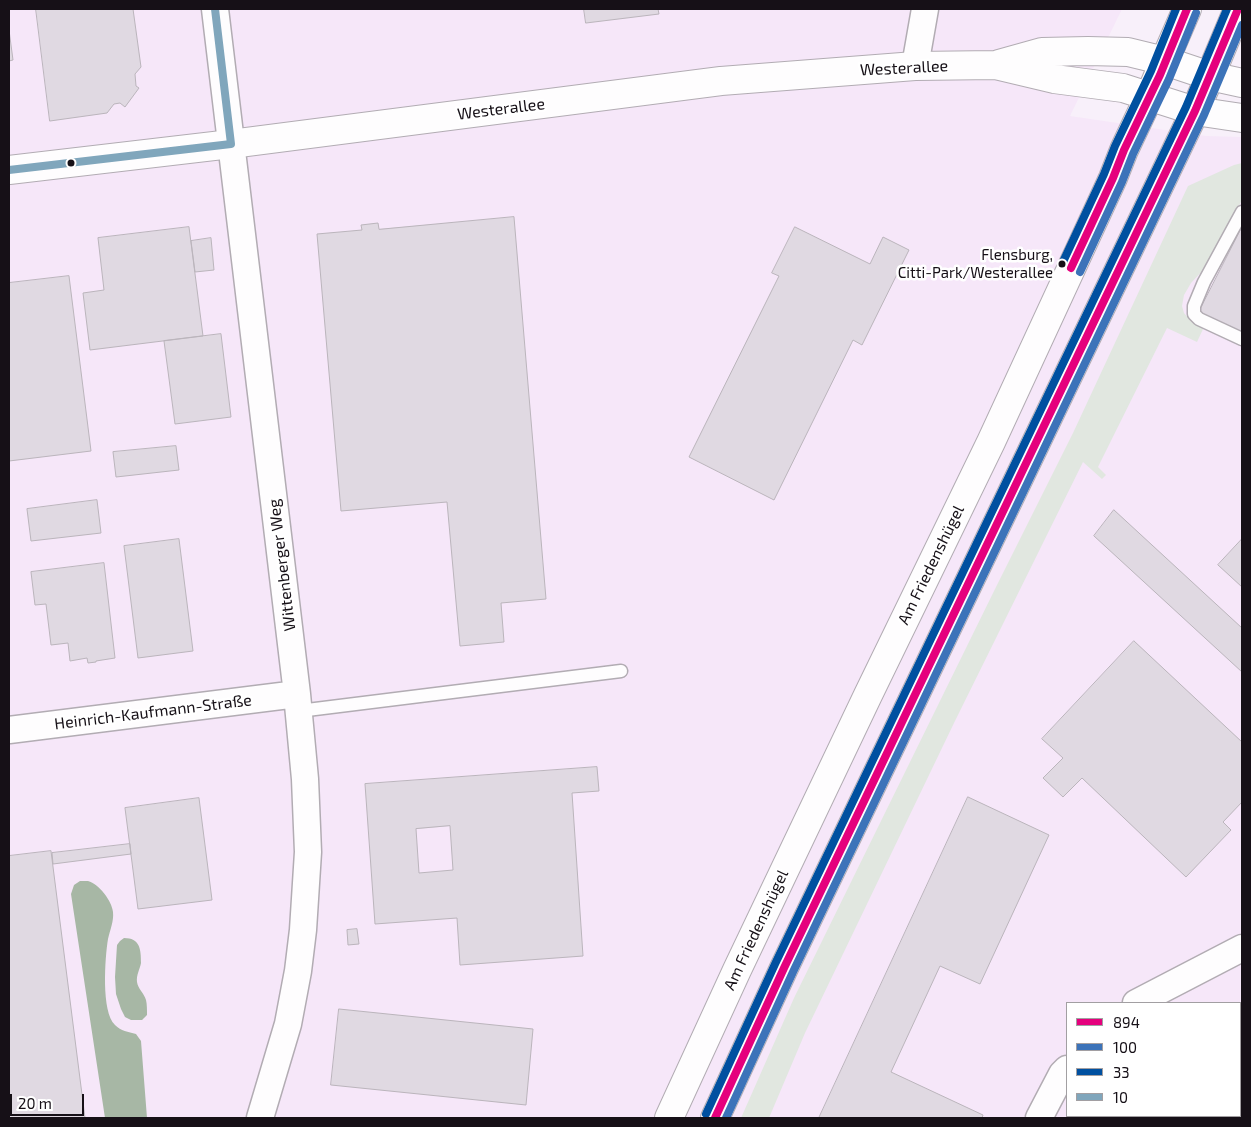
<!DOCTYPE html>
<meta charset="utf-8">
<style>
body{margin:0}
#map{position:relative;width:1251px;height:1127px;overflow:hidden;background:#f8f0fa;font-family:"Exo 2",sans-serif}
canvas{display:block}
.frame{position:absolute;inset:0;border:10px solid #161017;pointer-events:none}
.legend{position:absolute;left:1066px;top:1002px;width:175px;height:115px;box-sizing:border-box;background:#fff;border:1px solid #a29fa2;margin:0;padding:6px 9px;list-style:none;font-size:15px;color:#161017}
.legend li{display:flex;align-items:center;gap:10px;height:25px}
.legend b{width:25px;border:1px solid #a29fa2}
.scale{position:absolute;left:10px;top:1094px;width:74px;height:22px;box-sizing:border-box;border:2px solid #161017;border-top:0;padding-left:6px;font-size:15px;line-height:18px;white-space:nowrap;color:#161017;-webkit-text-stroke:4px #fff;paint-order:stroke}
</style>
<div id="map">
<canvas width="1251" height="1127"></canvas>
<div class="frame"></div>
<ul class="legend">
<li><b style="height:6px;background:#e5007d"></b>894</li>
<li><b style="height:6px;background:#3c73b9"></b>100</li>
<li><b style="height:6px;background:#0050a0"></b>33</li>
<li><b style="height:6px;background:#80a6bc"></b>10</li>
</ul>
<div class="scale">20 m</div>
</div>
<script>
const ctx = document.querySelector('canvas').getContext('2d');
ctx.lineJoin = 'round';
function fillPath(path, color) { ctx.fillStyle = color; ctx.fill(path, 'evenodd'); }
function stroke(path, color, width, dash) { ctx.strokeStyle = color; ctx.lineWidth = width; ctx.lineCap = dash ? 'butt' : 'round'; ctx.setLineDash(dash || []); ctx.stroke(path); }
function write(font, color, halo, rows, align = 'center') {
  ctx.font = font + ' "Exo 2",sans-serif'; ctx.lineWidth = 5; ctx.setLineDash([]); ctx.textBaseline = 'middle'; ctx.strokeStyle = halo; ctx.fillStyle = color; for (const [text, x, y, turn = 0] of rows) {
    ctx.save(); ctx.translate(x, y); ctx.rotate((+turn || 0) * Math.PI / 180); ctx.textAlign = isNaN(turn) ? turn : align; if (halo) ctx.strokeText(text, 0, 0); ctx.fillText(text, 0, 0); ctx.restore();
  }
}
fillPath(new Path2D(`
 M9,9H1122L1070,116L1206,136L1242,137V1118H9ZM1067,1003H1240V1116H1067Z`), '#f6e7f9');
fillPath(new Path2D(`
 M1242,163V200L1205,268L1191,283L1184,295L1182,306L1184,313L1190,320L1204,327L1197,342L1167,328L1098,467L1106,475L1102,479L1083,462L954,723L805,1033L769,1118H741L794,998L996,587L1073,433L1188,186L1234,165Z`), '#e1e7e0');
fillPath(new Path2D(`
 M80,881C82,881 85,881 88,881C99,884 112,901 113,912C114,921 110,930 108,939C105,957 101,1012 115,1025C121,1031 128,1032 136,1034L141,1041L147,1118H105L71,894L74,885Z
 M124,938C140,938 141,949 141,963C140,969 136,975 137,982C138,989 144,993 146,1000C147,1004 147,1010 147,1015L142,1020H131L125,1017L121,1009L116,994L115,977L117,945L120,941Z`), '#a7b7a5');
const building = new Path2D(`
 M36,9H133L141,67L135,74L136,86L139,88L125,107L120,103L114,104L107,113L50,121Z
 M584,9H658L659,14L586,23Z
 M9,30L13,60L9,61Z
 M514,217L546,599L501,603L504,642L460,646L447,502L341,511L317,234L362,230L361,225L378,223L379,229Z
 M189,227L203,336L90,350L83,293L104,290L98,238Z
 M795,227L870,264L883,237L909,250L862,345L853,340L774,500L689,457L779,276L772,273Z
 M1242,227V334L1199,312Z
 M211,238L214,270L195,272L191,241Z
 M69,276L91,451L9,461V283Z
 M221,334L231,417L175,424L164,341Z
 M176,446L179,470L116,477L113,452Z
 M97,500L101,533L31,541L27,509Z
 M1114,510L1242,628V672L1094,536Z
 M179,539L193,651L138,658L124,546Z
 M1242,539V587L1218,565Z
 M104,563L115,658L96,661V662L88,663L87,658L70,661L68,643L51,645L46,604L35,605L31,572Z
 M1134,641L1242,742V802L1223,822L1231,830L1186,877L1082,778L1063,797L1043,778L1063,758L1042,739Z
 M597,767L599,791L572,793L583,956L460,965L457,918L375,924L365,784ZM450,826L453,870L419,873L416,829Z
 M968,797L1049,835L980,984L940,966L891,1072L983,1115L982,1118H819Z
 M199,798L212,900L138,909L125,808Z
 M130,844L131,854L53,864L52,853Z
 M51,851L85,1118H9V856Z
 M357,929L359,944L348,945L347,930Z
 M339,1009L533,1029L526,1105L331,1085Z
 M1240,1070H1242V1118H1166V1116H1240Z`);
fillPath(building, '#e0d9e2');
stroke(building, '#bbb5bc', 1);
const service = new Path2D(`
 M1242,212L1204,282L1194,306V314L1199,319L1242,339
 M299,711L621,671`);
const minor = new Path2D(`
 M215,9L297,694L305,779L308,852L303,930L298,971L288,1024L260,1118
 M915,66L925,9
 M9,730L297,694
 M1136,1003L1242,948
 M1039,1118L1062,1074L1067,1069`);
const tertiary = new Path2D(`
 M999,64L1042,52L1088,51L1128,52L1165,61L1210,76L1242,83
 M9,170L231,144L721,81L915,66L995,65L1054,79L1123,88L1195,111L1242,118`);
const primary = new Path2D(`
 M1149,97L1187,9
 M1195,111L1210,76L1238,9`);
const trunk = new Path2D(`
 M669,1118L737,970L868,695L991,442L1113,178L1124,150L1149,97
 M715,1118L784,968L1195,111`);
stroke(service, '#b2acb3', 15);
stroke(minor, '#b2acb3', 29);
stroke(tertiary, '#b2acb3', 30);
stroke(primary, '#b2acb3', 30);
stroke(trunk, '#b2acb3', 30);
stroke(service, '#fefdfe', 12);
stroke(minor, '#fefdfe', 26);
stroke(tertiary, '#fefdfe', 28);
stroke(primary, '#fefdfe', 28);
stroke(trunk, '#fefdfe', 28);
stroke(new Path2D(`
 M1071,268L1113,178L1124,150L1160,75L1187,9
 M715,1118L784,968L1195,111L1238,9`), '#e5007d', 8);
stroke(new Path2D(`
 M1080,272L1122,182L1133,154L1169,79L1196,13
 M726,1118L793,972L1204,115L1242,25`), '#3c73b9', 8);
stroke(new Path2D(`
 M1062,264L1104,174L1115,146L1151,71L1176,9
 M706,1114L775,964L1186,107L1227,9`), '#0050a0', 8);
stroke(new Path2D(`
 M9,170L231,144L215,9`), '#80a6bc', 8);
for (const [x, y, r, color] of [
 [71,163,4.5,"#161017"],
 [1062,264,4.5,"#161017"]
]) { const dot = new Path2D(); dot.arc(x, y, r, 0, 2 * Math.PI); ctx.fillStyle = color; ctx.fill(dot); stroke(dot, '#fff', 2); }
write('15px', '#161017', '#fff', [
 ["Flensburg,",1053,255],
 ["Citti-Park/Westerallee",1053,273]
], 'right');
write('16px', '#161017', '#fff', [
 ["Westerallee",904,68,-3],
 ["Westerallee",501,109,-7],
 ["Wittenberger Weg",282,565,-97],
 ["Am Friedenshügel",931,565,-64],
 ["Heinrich-Kaufmann-Straße",153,712,-7],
 ["Am Friedenshügel",756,930,-65]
]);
</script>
